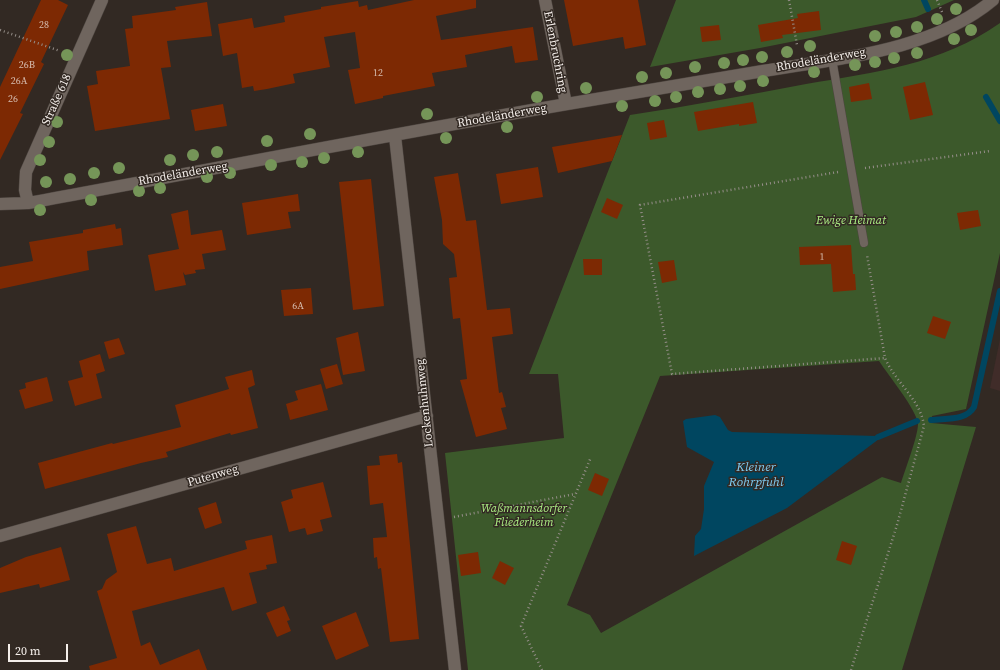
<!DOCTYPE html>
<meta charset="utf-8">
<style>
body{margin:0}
#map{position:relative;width:1000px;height:670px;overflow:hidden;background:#322923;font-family:"Source Serif 4",serif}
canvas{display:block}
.scale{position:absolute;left:8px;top:644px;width:60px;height:18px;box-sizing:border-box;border:2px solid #f4eeea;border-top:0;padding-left:5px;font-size:12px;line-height:14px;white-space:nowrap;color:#f4eeea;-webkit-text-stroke:3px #322923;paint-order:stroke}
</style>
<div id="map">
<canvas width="1000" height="670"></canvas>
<div class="scale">20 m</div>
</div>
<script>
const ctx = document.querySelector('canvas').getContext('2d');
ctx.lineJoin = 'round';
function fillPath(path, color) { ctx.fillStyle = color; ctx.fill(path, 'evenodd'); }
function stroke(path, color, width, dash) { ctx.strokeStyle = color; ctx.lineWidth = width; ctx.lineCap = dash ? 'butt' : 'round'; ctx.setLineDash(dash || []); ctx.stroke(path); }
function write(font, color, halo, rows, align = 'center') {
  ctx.font = font + ' "Source Serif 4",serif'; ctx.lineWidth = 3; ctx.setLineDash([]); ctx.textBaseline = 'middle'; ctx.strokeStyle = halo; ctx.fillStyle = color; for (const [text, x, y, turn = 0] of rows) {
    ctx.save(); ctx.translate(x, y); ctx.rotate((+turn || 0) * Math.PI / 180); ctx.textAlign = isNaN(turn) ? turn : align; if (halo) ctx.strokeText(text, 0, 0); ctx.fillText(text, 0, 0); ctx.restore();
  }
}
fillPath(new Path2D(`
 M1000,339V391L990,388Z`), '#402c29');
fillPath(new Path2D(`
 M676,0H954L916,17L760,48L650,67Z
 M1000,23V253L966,409L932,416L931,423L976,427L902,670H468L445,453L564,438L558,374H529L630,115C689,106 748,95 806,84C876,72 940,65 1000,23ZM879,361C888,375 917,410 918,424C918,436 905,470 901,483L882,477L601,633L590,615L567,605L660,376Z`), '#3c592b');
fillPath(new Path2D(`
 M715,415L720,417L728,430L732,432L877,436L879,439L787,508L694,556L695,536L701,529L704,509V486L714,462L687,447L683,421L686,419Z`), '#004660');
stroke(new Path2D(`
 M924,0L928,9
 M986,97L1000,121
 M931,420C946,418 966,421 974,407L1000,291
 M878,437L917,421`), '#004660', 6);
fillPath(new Path2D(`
 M41,0H58L68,5L41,62L44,64L20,113L23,114L0,160V87Z
 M414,0H476V8L436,16L441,40L533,27L538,60L515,63L512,46L465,55L467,67L432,73L435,86L383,96V98L355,104L348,70L360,68L355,32L324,37L330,67L293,74L295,83L267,89L254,91L253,86L242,88L237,53L223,56L218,24L252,18L254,28L285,22L284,16L321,9V7L358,1L359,7L367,5L368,10Z
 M564,0H638L646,45L625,49L623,37L573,46Z
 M207,2L212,36L167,41L171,67L161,68L170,119L95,131L87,86L98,84L96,71L130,66L125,29L133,28L132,16L176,10L175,7Z
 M819,11L821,30L782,35L783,38L761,42L758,25L798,18L797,14Z
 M719,25L721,40L702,42L700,27Z
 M925,82L933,115L910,120L903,87Z
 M869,83L872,99L851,102L849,87Z
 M753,102L757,123L739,126V124L698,131L694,112Z
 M223,104L227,126L195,131L191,110Z
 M664,120L667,137L650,140L647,123Z
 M622,135L612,161L558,173L552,147Z
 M538,167L543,197L501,204L496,174Z
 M458,173L466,221L476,220L487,310L510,308L513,334L492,337L499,393L502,392L506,407L501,408L507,429L476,437L460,380L467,379L460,318L453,319L451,301L449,278L457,277L454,254L443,244L442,220L434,177Z
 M371,179L384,306L353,310L339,182Z
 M298,194L300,211L288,212L291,228L247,235L242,203Z
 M607,198L623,205L617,219L601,212Z
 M188,210L191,235L222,230L226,250L202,254L205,269L195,270L196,273L185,275L183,272L186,285L155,291L148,255L179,249L171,214Z
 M978,210L981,226L960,230L957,213Z
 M115,224L116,229L121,228L123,245L87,251L89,270L0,289V267L33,261L29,242L83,233V230Z
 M851,245L853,274H855L856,290L833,292L831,264L800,265L799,247Z
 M583,259H602V275H584Z
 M674,260L677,280L662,283L658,262Z
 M311,288L313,314L284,316L281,290Z
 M933,316L951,322L945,339L927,333Z
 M358,332L365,371L343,375L336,338Z
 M119,338L125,354L109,359L104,342Z
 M100,354L105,371L96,374L102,398L75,406L68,381L83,377L79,361Z
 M337,364L343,384L326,389L320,369Z
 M252,370L255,385L248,388L258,428L231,435L230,433L166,452L168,457L141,463L45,489L38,463L112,443L113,444L181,427L175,405L229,389L225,377Z
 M47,377L53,401L25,409L19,390L26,388L25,383Z
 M321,384L328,410L290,420L286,404L298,400L295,391Z
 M397,454L398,463L402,462L419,639L390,642L381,568L378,569L377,557L374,558L373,538L387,537L383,503L370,505L367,466L380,465L379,456Z
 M595,473L609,479L602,496L588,490Z
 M323,482L332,517L320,520L323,531L307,535L305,528L289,532L281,502L293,498L291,490Z
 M216,502L222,523L205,529L198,508Z
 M136,526L147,564L171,558L174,571L247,549L245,541L272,535L277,563L266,565L267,569L249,573L257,603L232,611L224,587L132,611L141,646L150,642L160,665L199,649L207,670H90L89,666L117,658L97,591L102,589L106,580L117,572L107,534Z
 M842,541L857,546L851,565L836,560Z
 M61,547L70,580L40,588L39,584L0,593V568L26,557Z
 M478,552L481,573L461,576L458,555Z
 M500,561L514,568L505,585L492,578Z
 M284,606L290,620L287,621L291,631L277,637L266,613Z
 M356,612L369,646L336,660L322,626Z`), '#7d2903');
const lane = new Path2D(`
 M832,59L864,243`);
const street = new Path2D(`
 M545,0L566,104
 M395,136L455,670
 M28,203L25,190L26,172L102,0
 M0,204L28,203C208,170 387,135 567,104C632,93 698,82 763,71C840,58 932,51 993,0
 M0,536L427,416`);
stroke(lane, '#4e4641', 9);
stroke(street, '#4e4641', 13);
stroke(new Path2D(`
 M789,0L797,45
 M937,0L942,12
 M0,30L60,51
 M865,168L990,151
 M838,172L640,205L672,374L885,358
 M454,517L575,494
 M542,670L521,626L591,457
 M851,670L897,525L924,426C921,400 895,382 885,358L867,255`), '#958e89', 2.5, [1, 3]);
stroke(lane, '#6f655e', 8);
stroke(street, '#6f655e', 12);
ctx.fillStyle = '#759558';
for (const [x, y] of [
 [956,9],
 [937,19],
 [917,27],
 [971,30],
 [896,32],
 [875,36],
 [954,39],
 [810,46],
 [787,52],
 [917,53],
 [67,55],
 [762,57],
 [894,58],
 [743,60],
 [875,62],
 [724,63],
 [855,65],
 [695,67],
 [814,72],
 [666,73],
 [642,77],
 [763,81],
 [740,86],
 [586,88],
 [720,89],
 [698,92],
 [537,97],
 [676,97],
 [655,101],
 [622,106],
 [427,114],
 [57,122],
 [507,127],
 [310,134],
 [446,138],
 [267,141],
 [49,142],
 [217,152],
 [358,152],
 [193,155],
 [324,158],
 [40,160],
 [170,160],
 [302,162],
 [271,165],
 [119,168],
 [94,173],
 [230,173],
 [207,177],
 [70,179],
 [46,182],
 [160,188],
 [139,191],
 [91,200],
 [40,210]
]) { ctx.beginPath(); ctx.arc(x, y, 6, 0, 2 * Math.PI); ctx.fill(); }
write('10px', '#d6bdb0', null, [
 ["28",44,25],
 ["26B",27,65],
 ["12",378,73],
 ["26A",19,81],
 ["26",13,99],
 ["1",822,257],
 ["6A",298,306]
]);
write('12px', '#f4eeea', '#322923', [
 ["Erlenbruchring",555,52,79],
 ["Rhodeländerweg",821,60,-10],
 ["Straße 618",57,100,-66],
 ["Rhodeländerweg",502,116,-10],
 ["Rhodeländerweg",183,174,-10],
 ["Lockenhuhnweg",425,403,-96],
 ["Putenweg",213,476,-16]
]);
write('italic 12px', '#abee83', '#322923', [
 ["Ewige Heimat",851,221],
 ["Waßmannsdorfer",524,509],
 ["Fliederheim",524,523]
]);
write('italic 13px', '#7fccf2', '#322923', [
 ["Kleiner",756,468],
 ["Rohrpfuhl",756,483]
]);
</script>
